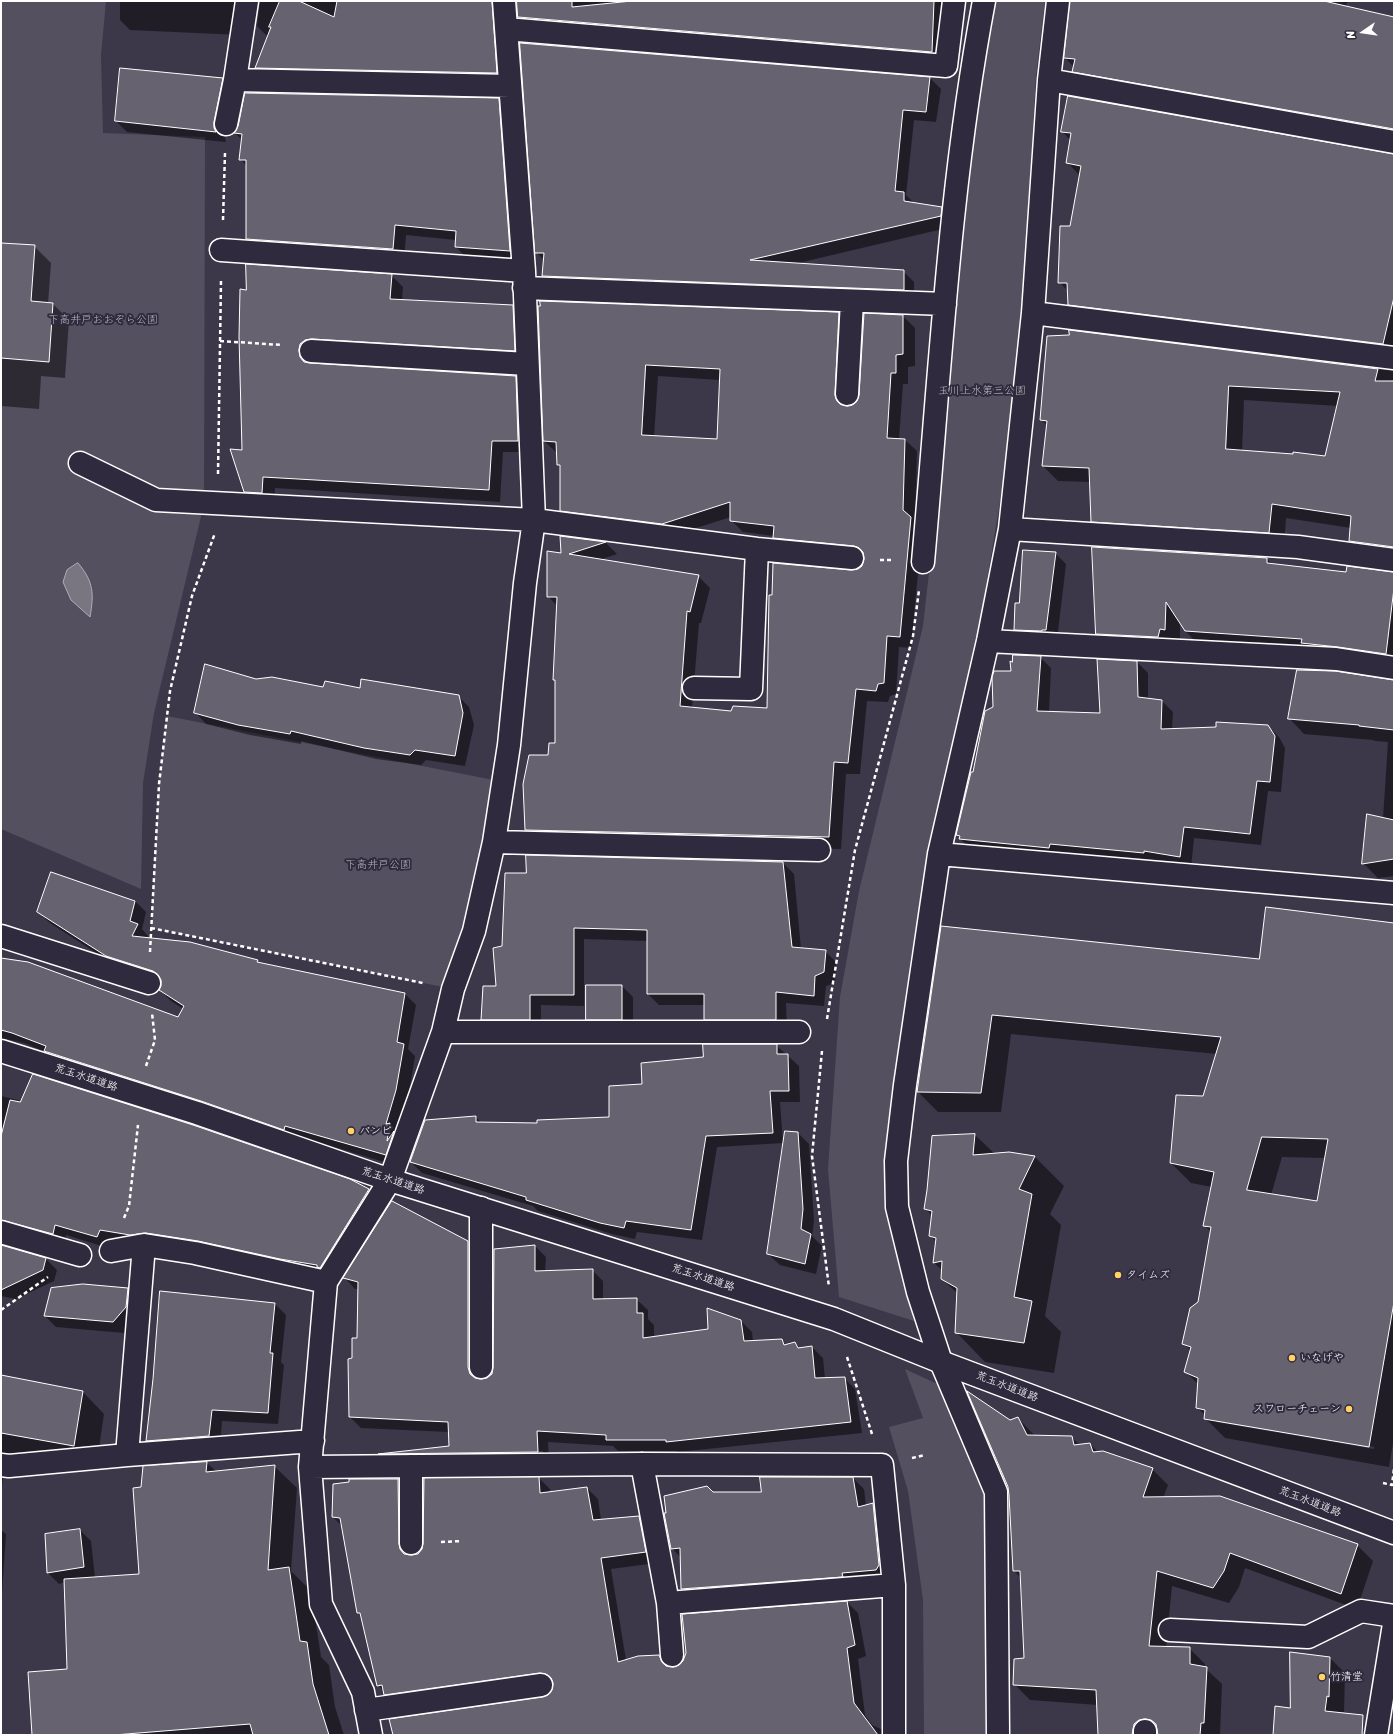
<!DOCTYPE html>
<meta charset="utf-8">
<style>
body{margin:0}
#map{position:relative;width:1395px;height:1736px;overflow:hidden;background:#3c3749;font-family:Sriracha,sans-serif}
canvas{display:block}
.frame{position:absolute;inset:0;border:2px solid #fff;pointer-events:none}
.north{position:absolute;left:1343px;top:12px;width:40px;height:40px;-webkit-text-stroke:3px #2f2a3d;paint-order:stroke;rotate:257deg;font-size:11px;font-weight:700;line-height:16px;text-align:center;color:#fff}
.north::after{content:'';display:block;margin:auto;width:14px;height:18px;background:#fff;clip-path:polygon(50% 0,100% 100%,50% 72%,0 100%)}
</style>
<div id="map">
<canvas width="1395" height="1736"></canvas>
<div class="frame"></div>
<div class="north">N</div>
</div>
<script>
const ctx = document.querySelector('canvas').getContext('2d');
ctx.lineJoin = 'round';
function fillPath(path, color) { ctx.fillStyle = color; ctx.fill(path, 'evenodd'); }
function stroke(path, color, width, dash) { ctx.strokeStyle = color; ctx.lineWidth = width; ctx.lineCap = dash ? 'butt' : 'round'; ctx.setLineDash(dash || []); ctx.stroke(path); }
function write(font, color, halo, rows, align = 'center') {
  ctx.font = font + ' Sriracha,"Klee One",sans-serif'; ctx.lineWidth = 4; ctx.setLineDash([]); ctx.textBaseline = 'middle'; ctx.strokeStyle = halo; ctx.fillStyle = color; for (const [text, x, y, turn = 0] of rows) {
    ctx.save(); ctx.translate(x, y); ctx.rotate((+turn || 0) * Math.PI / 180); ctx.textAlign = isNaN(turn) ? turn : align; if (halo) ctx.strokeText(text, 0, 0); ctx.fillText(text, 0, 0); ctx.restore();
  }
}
fillPath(new Path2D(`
 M1,1H106L101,55L103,133L205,137L204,504L154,713L143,783L141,889L1,829Z
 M991,1H1045L1036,76L1018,393L970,683L933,829L911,957L887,1131L888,1210L914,1321L839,1297L828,1169L840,997L859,891L923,626L940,474L969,117Z
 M167,716L504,782L453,989L151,928L159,784Z
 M905,1369L944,1387L984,1491L994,1735H924L923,1600L908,1491L889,1427L923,1418Z`), '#555060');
const water = new Path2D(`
 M78,563C94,582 94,594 90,617L71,600L63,582L67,570Z`);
fillPath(water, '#797682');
stroke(water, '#afadb4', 1);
fillPath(new Path2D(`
 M120,1H250L241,35L130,30L120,20Z
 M260,1H508L507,83L267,78L256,68L278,37L267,36L257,26Z
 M516,1H951L942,62L529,28L519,17Z
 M1071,1H1348L1345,7L1394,18V127L1376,138L1088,86L1073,71L1074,67L1065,58Z
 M930,78L941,89L936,122L914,120L906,195L914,203L941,208L952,219L951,227L794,264L903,271L914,282V300L554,287L543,276L545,261L536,252Z
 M222,79L233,90L224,133L226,142L127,132L116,121Z
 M498,99L509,110L521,261L467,258L456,247V240L406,235L404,260L258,250L247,239V166L240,159L243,141L235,133L239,127Z
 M1062,131L1394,166V358L1084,319L1069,304L1068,291L1059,282L1080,176L1067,162L1071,141Z
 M1,244L34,246L51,263L48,304H53L69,320L65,378L41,376L39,409L1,406Z
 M391,275L403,287L402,301L512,306L524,318L526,362L312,356L310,364L515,377L527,389L530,452H503L500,502L275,488L274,505L257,504L245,492L240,337Z
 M539,307L838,313L850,325L846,406H853L858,402L860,395L865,314L903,316L915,328V366L908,367V384H903L899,439L905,440L917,451L915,522L922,530L911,648L899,647L896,694L890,696L888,702L867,701L860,774H846L841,849L537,842L526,830L549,756L556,744V681L554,680L558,607L548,596L562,554V537L606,543L617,554L599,560L698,576L710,588L701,623H699L692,708L731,712L768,709L851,571L858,570L863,566L865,557L786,550L774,536L743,532L731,520V517L674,535L573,522L561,510V468L558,465L557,453L544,441ZM658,376L720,380L718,440L654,437Z
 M1070,331L1394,371V560L1365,556L1350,541L1351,528L1286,518L1284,547L1107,536L1092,521L1091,482L1058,481L1043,466L1048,426L1041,420L1070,336ZM1244,400L1338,406L1326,457L1242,451Z
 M1093,548L1267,559L1273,565L1347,573H1394V668L1201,646L1185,631L1180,623V644L1112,649L1097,634Z
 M1055,553L1066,564L1057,640H1026L1015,629L1020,604Z
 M1040,657L1051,668L1049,712L1101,714L1137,662L1148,673V699L1162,701L1173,712L1172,729L1268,726L1279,737L1285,748L1281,792L1268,791L1261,845L1194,838L1191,868L971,850L957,835L974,773L994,708L1012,672Z
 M256,680L324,689L458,696L469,707L474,725L465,766L426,760L421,765L376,759L301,741V744L250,735L206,724L196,713Z
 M1394,681V876L1378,878L1363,863L1383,819L1388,742L1375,741L1373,740L1304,734L1290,719Z
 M783,863L794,874L801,949L825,951L836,962L835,983L826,986L824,1006L786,1003L787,1030H716L705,1019V1005H659L648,994V941L584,939V1006L541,1005V1030H493L482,1019L497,987L494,949Z
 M135,901L146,912L142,929L148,936L147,938L405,994L416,1005L408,1049L415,1056L397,1166L56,1062L46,1052L24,1043L1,1038V959L179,1018L183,1009L171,1001L160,990L162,981L118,967L50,923L38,912Z
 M1394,924V1437L1389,1467L1225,1438L1205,1418V1415L1197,1408L1199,1385L1186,1372L1191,1351L1183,1343L1199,1302L1211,1232L1205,1226L1212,1187L1191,1183L1171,1163L1204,1097L1217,1054L1011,1034L1001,1112H938L918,1092L942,927L1260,960ZM1282,1157L1325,1158L1317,1202L1271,1195ZM1216,1420L1374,1447V1449L1216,1422Z
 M622,986L633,997V1030H598L587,1019Z
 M777,1046L799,1066L800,1102H780L783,1143L717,1147L702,1240L637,1232L635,1239L612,1234L538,1211L533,1206L422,1173L411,1162L425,1121L476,1117L482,1123L538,1124L610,1118L643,1085L704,1058Z
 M1,1096L349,1180L369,1190L380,1201L331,1278L108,1248L66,1235L64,1244L1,1238Z
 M798,1133L809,1144L814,1221L812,1236L822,1246L816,1274L780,1265L768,1254Z
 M975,1135L995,1154H1009L1035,1157L1064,1186L1050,1214L1061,1225L1045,1316L1061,1332L1054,1373L985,1362L956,1332L958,1294L942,1279L943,1271L934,1263L937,1243L930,1235L932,1216L925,1208L928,1190L933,1137Z
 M468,1241L479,1253V1380L487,1379L492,1374L535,1246L546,1257L545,1272L592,1270L603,1281V1300L636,1299L648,1310V1319L654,1325V1337L710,1330L741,1321L752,1332L753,1342L781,1340L786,1345L795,1343L800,1348L812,1347L823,1358L825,1379L844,1378L855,1389L862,1433L678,1452L676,1451H618L613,1446L548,1442L549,1463L390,1464L380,1455L450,1447L449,1432L361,1428L350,1417L353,1359L358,1339L359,1289H355L345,1278ZM543,1451V1453L459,1454V1452Z
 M1,1246L46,1259L57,1270L54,1281L16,1299L1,1296Z
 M128,1289L139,1300L137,1319L124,1333L56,1327L45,1316Z
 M275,1304L286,1315L281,1362L284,1365L278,1424L222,1421L220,1447L158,1452L147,1441Z
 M1,1376L82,1391L104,1414L96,1468L4,1467L1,1498Z
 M1018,1418L1035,1436L1071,1437L1080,1445L1090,1444L1098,1452L1152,1469L1168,1485L1163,1498L1357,1545L1373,1561L1357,1609L1245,1568L1239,1587L1229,1603L1172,1586L1166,1647L1189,1648L1205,1664V1668L1222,1684L1220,1735H1099L1098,1705L1030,1700L1014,1684L1025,1659L1021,1578L1014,1571L1010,1421Z
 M207,1463L217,1472L274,1466L297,1488L291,1571L311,1591L321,1657L329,1665L335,1707L344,1735H33L68,1670L65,1582L59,1584L48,1573L80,1530L91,1541L95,1578L140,1575L142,1488Z
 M539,1478L550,1489V1493L587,1488L598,1499L601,1520L639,1517L650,1528L656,1563L611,1569L626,1660L659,1656L673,1668L847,1602L858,1613L866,1656L858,1659L865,1715L872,1725L881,1729L887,1735H394L543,1698L549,1696L553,1690L554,1684L396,1705L378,1685L362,1617L358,1613L343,1527L333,1517L350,1483V1480H398L409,1491V1556L418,1554Z
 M853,1478L864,1489L866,1506L873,1505L884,1515L890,1577L693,1600L682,1589L681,1558L672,1548L713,1494L762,1493Z
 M1,1530L6,1534L1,1609Z
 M1330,1658L1345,1673L1344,1712H1342L1339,1735H1274L1291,1709Z`), '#0007');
const building = new Path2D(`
 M280,1H299L334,17L337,1H492L497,73L255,68L271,27H269Z
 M517,1H572V7L632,1H934L932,52L518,17Z
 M1070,1H1324L1394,17V129L1072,72L1075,59L1064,58Z
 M520,43L930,77L926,112L903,110L895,191L904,192V201L942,207L941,216L750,260L904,270V290L542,276L544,253H535Z
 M120,68L223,78L214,122V128L216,132L115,121Z
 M245,93L499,98L510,251L455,247L456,231L395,225L393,249L246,239V160H239L242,134L234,133L238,126Z
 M1068,96L1394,154V297L1383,344L1068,305L1067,283H1058L1060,226H1070L1081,166L1066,163L1071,133L1061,132Z
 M1,243L35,245L31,301L53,303L49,362L1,358Z
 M246,264L392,274L390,299L513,305L515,351L312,339L305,340L300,344L299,350L300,357L304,362L310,363L516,376L518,441H492L489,490L263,477L262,493L244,492L230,449L242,450L239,337L240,289L246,290Z
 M540,301L839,312L835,394L836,399L840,404L847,406L852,405L857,401L859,395L864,313L903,315V354L896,355V373H891L887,438L905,439L903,510L911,517L900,637L887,636L884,683L878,684L876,691L856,689L848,763L834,762L829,837L525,830L523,784L529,755H548L549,743H555V680H553L557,597H547V551L561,553L560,536L606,542L569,554L699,575L690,612L687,611L680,706L731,711L733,706L767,708L769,595H772L773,563L851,570L858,569L862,566L864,559L863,552L859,548L854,546L773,538L774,526L730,521V502L662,524L560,511V465H557L556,442L543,441L538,306H540ZM646,365L720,369L717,439L642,435Z
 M1069,330L1378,369L1375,381H1394V547L1349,541L1351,516L1272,504L1269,533L1091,522L1089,468L1042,466L1047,421L1040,420L1047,336L1069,335ZM1229,386L1340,392L1325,456L1293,452V454L1226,449Z
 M1092,547L1267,558V563L1346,572L1347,566L1394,572V588L1386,654L1338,647L1301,643L1302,639L1185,631L1166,602L1165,630L1160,629L1158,637L1096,634Z
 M1023,550L1056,552L1046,630H1042V631L1014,630L1015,603H1019Z
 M1013,655L1041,656L1037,711L1100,713L1097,659L1137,661L1138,697L1162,700L1161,729L1216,727V722L1268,725L1275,736L1270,782L1257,781L1250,834L1184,827L1180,857L1144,851V853L1050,844L1049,848L959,839L960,836L956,835L971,772H973L985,711L993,707L992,677L994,671H1011L1010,661L1012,662Z
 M205,664L256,679L272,677L323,687L325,681L360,688L361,679L459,695L463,713L455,756L415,750L410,755L364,748L291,731L290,734L238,725L194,713Z
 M1297,670L1335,671L1394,680V730L1359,726V725L1288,719Z
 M1367,814L1394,820V859L1362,864Z
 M526,855L783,862L792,947L826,950L824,972L815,976L814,996L776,992V1020H704V994H647V930L574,928V995H530V1020H481L483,986H496L493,948L502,946L505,873H526Z
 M51,872L135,901L130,921L138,924L132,936L190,942L258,960L257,962L405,993L397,1042L404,1044L396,1090L386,1124L390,1123L387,1141L394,1131L386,1155L285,1126L284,1130L201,1101L44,1051L46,1046L12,1033L1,1030V958L28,962L178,1017L184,1006L159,990L161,986V980L158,975L153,971L106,956L37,912Z
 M1266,907L1394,923V1302L1369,1447L1204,1419L1205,1410L1196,1408L1198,1378L1184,1372L1191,1347L1182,1344L1190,1308L1198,1302L1211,1227L1203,1226L1214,1172L1170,1163L1176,1095L1203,1096L1221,1037L992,1015L981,1093L917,1092L941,926L1259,959ZM1262,1137L1328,1139L1317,1201L1247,1190Z
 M586,985H622V1020H586Z
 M703,1044H777V1054H788L789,1091H770L773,1133L706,1136L691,1230L626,1221L624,1228L600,1223L526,1200V1197L410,1162L425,1120L476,1116V1122L537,1123V1120L609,1117V1086L642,1084L641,1063L703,1057Z
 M33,1074L193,1125L350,1179L369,1189L320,1268L317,1267V1265L280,1259L198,1241L146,1233L130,1235L100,1230L97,1237L55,1225L53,1234L1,1220V1136L10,1100L20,1102Z
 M785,1131L798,1132L803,1209L801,1229L811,1234L805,1264L767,1254Z
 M975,1134L973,1155L1009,1152L1035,1156L1019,1189L1032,1194L1014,1297L1032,1301L1024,1343L955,1333L957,1288L941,1279L942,1261L933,1263L936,1238L929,1236L932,1211L924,1209L927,1190L932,1136Z
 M392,1201L468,1241V1367L470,1374L475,1378L481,1379L487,1378L492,1374L493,1367L494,1249L535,1245V1271L593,1269V1299L637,1298V1313H643V1338L708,1329L707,1308L741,1320L744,1341L782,1339L784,1345L795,1342L798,1348L812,1346L815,1378L845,1377L851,1422L666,1442V1440H606V1435L537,1431L538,1452L378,1454L449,1446L448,1422L349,1417L348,1359L352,1358V1338H357L358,1282L343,1278Z
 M1,1245L46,1258L43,1270L1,1290Z
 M83,1284L128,1288L126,1307L113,1322L44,1316L51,1288Z
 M160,1291L275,1303L270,1353H273L268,1413L212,1410L209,1436L146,1441L153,1379Z
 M1,1375L83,1391L74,1446L1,1433Z
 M967,1391L1010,1420L1018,1417L1027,1435L1072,1436L1074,1445L1090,1443L1093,1452L1103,1451L1153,1468L1143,1497L1220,1496L1358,1544L1341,1594L1230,1553L1224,1571L1213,1588L1157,1571L1149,1646L1190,1647V1664L1207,1667L1204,1723H1201L1200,1735H1158L1156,1724L1151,1720L1145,1719L1139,1720L1134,1724L1132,1735H1098L1096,1690L1013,1685L1014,1659L1024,1658L1020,1571H1013L1009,1495L1008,1487Z
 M207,1462L206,1472L275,1465L268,1570L289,1567L300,1641L307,1642L313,1684L329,1735H253L250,1724L114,1735H32L28,1672L67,1669L64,1579L139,1574L133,1488L141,1487L143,1466Z
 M539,1477L540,1493L587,1487L593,1520L639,1516L646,1552L601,1558L618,1662L638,1656L659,1655L662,1662L666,1666L673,1667L679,1665L683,1661L686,1653L682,1614L847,1601L855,1645L847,1648L854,1703L878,1735H393L389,1719L543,1697L548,1695L552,1690L553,1683L551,1678L546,1674L539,1673L384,1695L382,1685L377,1686L360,1613H357L340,1518L332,1517L333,1484L349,1482V1479H398L399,1543L400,1549L404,1554L411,1555L418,1554L422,1549L423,1543L424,1478Z
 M760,1477H853L858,1507L873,1503L879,1565L876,1570L842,1573L843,1577L681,1589L680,1548L671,1549L664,1513H666L664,1496L707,1486L713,1492H761Z
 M80,1529L84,1567L47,1573L45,1534Z
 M1290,1652L1330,1657L1329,1697L1327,1696L1325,1711L1363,1715L1362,1735H1273L1275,1706L1290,1708Z`);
fillPath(building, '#666270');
stroke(building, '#fff', 1);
const minor = new Path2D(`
 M506,29L946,66L954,1
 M235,80L510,86
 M1049,80L1394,142
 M226,124L235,80L247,1
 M221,250L524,271
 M524,288L945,304
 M1033,313L1394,358
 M311,351L527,364
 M847,394L852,301
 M80,463L156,500L534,520L757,549L852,558
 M1010,529L1298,547L1394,560
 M923,562C940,375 949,186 984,1
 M988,641L1336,659L1394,668
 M694,688L751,689L757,549
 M494,842L819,850
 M939,854L1394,893
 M1,936L149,983
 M443,1032H799
 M1,1232L80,1255
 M111,1251L144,1245L195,1253L326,1282
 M481,1367V1208
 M127,1455L144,1245
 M1,1465L9,1466L127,1455L313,1441
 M411,1466V1543
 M310,1467L642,1464L882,1465L894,1585L668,1603L642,1464
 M894,1585V1735
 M668,1603L672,1655
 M1170,1630L1308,1637L1361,1611L1394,1616
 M366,1710L541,1685
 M1145,1731V1735
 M371,1735L363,1692L321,1604L310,1467L326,1282L390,1180L443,1032L453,989L474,931L494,842L509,745L525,583L534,520L524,271L504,1
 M998,1735L996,1492L941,1362L918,1292L897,1207L896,1161L905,1085L939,854L988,641L1010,529L1033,313L1049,80L1058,1`);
const major = new Path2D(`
 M1,1051L197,1113L390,1180L834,1319L941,1362L1394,1533`);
const highway = new Path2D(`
 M1376,1735L1394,1624`);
stroke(minor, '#fff', 25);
stroke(major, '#fff', 25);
stroke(highway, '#fff', 25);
stroke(new Path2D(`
 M223,220L225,153
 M220,341L282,345
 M218,474L221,281
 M880,560H893
 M151,928L423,983
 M150,952L159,784L170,691L192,596L215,533
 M827,1019L855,850L913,636L919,590
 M822,1051L812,1156L829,1287
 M146,1066L155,1040L152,1013
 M124,1218L129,1206L138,1125
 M1,1310L48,1277
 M847,1357L872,1434
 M912,1458L925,1455
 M1383,1483L1392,1485L1394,1468
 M441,1542L462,1541`), '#fff', 2.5, [4, 3]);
stroke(minor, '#2f2a3d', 22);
stroke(major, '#2f2a3d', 22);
stroke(highway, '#2f2a3d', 22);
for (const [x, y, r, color] of [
 [351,1131,4,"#ffd166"],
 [1118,1275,4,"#ffd166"],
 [1292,1358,4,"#ffd166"],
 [1349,1409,4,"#ffd166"],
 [1322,1677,4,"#ffd166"]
]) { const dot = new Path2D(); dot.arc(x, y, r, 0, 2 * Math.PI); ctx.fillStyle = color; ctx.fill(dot); stroke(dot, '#2f2a3d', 1.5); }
write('11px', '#bbb9bf', '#2f2a3d', [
 ["下高井戸おおぞら公園",103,320],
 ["玉川上水第三公園",982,391],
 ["下高井戸公園",378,865]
]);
write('11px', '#fff', '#2f2a3d', [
 ["荒玉水道道路",86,1078,18],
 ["荒玉水道道路",393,1181,18],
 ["荒玉水道道路",703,1278,18],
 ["荒玉水道道路",1007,1387,21],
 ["荒玉水道道路",1310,1502,21]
]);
write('11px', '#fff', '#2f2a3d', [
 ["バンビ",359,1131],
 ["タイムズ",1126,1275],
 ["いなげや",1300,1358],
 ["スワローチェーン",1341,1409,"right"],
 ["竹清堂",1330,1677]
], 'left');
</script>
